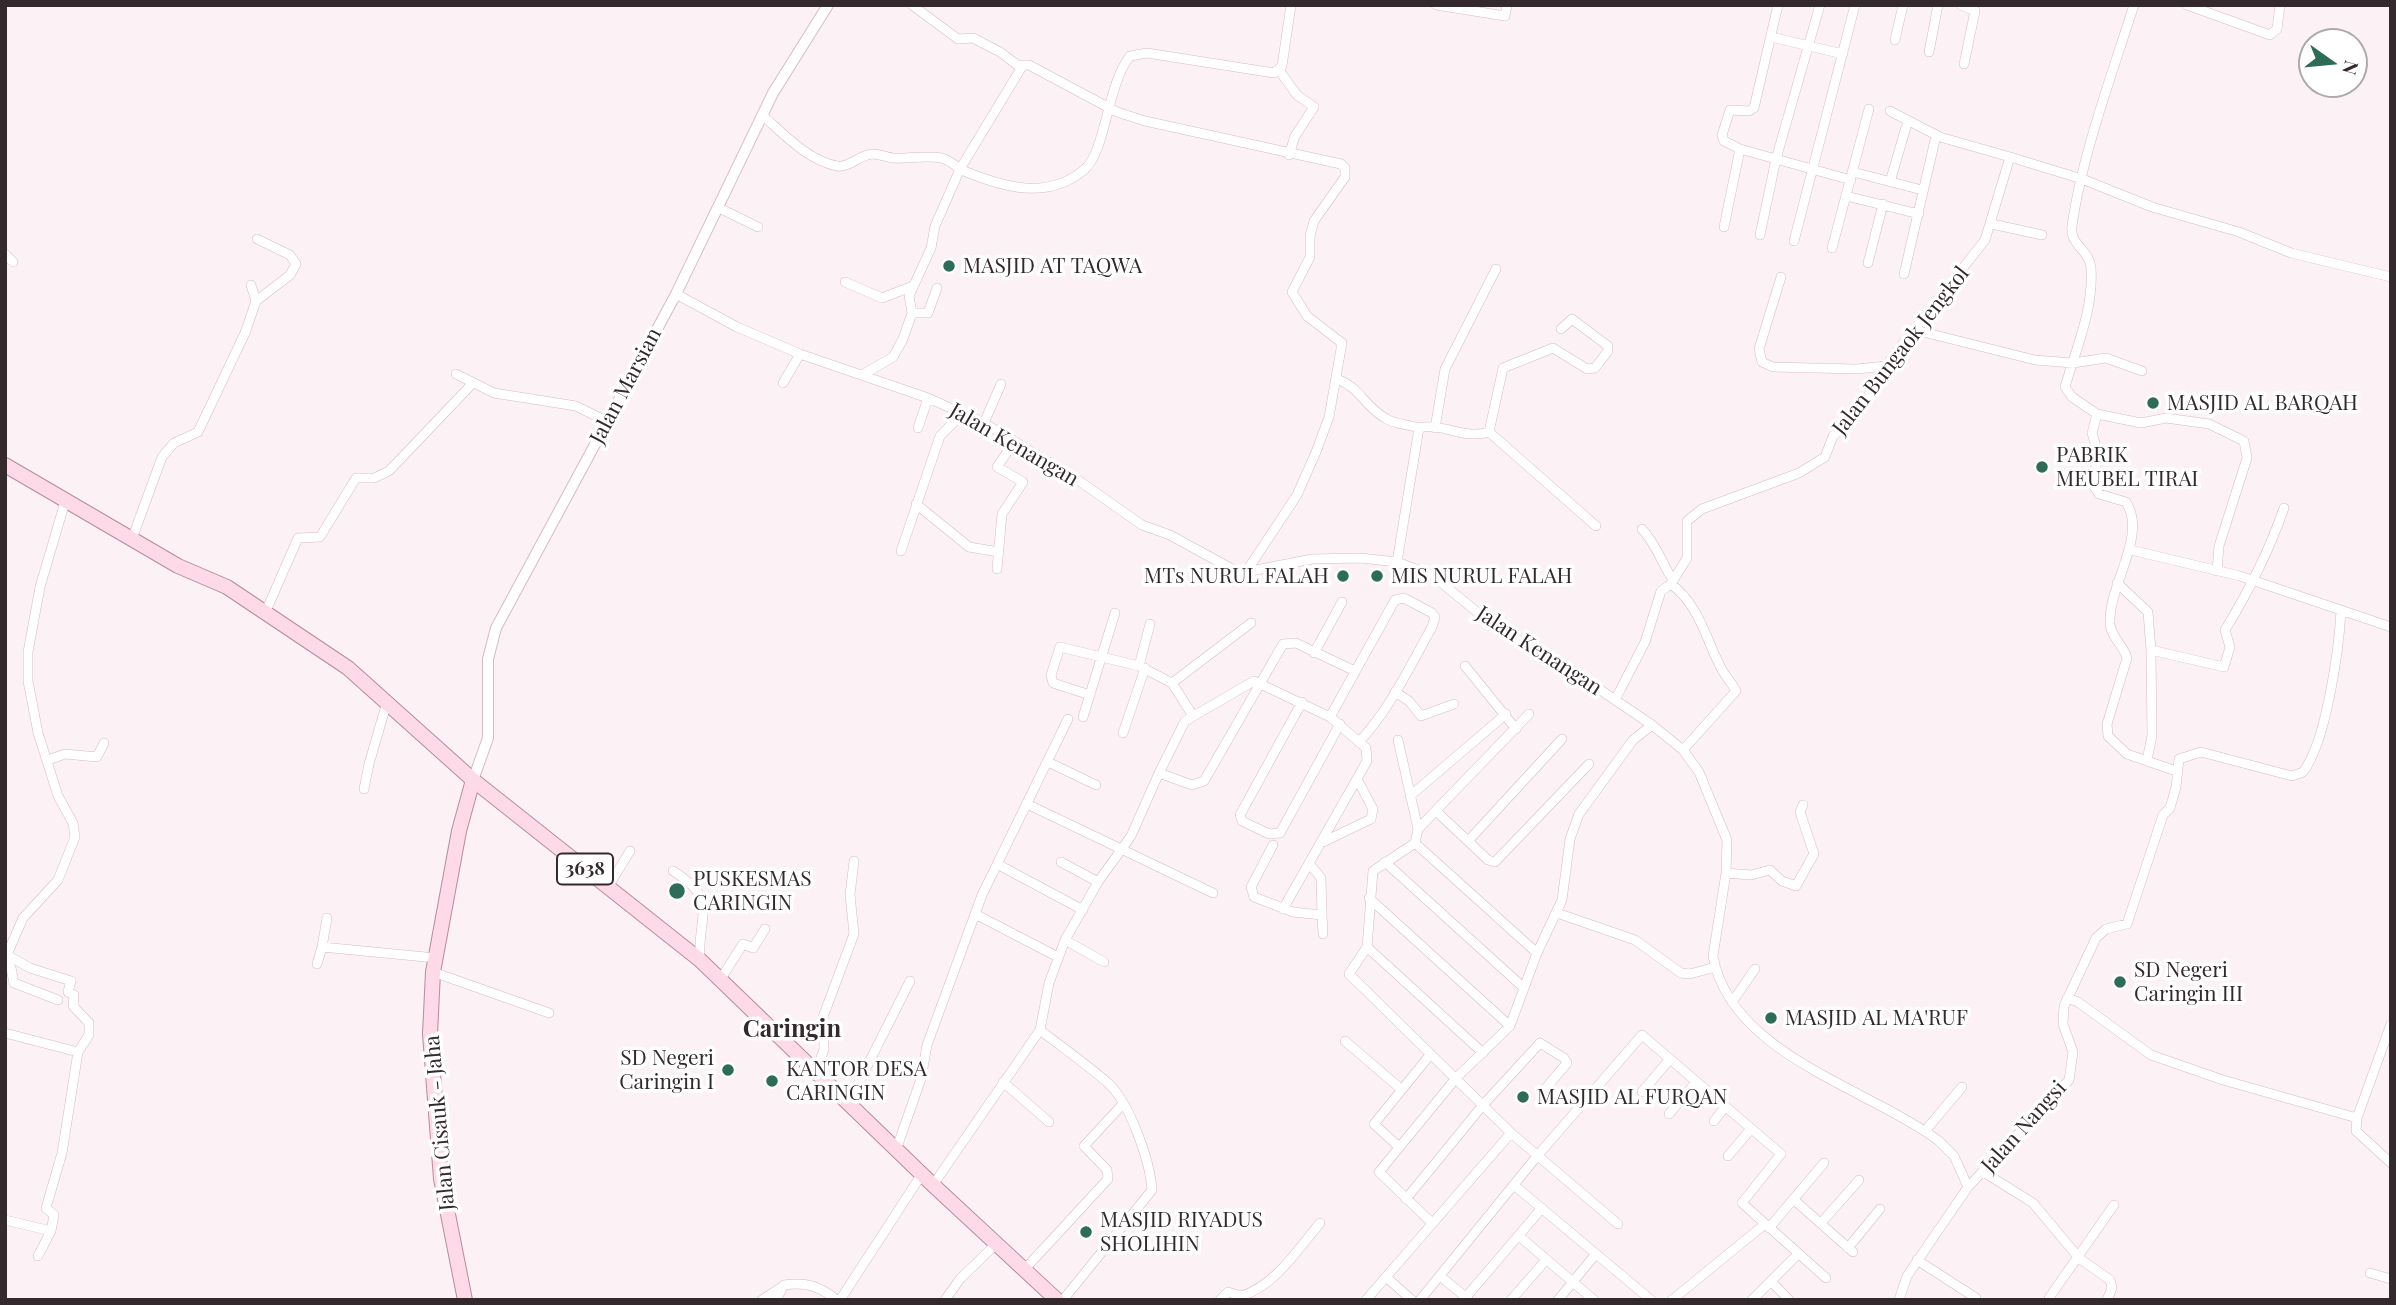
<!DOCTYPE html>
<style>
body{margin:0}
#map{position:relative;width:2396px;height:1305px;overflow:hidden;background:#fcf1f5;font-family:"Playfair Display",serif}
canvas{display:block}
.frame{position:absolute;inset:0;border:7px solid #34292d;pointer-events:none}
.north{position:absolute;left:2298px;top:28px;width:70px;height:70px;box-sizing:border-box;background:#fff;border:2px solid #aea9ab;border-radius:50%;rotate:105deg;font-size:19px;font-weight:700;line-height:28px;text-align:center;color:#34292d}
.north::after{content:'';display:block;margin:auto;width:24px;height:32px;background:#2c6c59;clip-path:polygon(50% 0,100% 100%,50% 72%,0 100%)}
</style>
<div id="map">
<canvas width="2396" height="1305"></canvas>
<div class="frame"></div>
<div class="north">N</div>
</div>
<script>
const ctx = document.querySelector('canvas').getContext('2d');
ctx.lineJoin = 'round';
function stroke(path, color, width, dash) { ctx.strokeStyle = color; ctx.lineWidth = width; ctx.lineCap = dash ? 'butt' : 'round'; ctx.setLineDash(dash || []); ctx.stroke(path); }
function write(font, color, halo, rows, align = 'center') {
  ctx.font = font + ' "Playfair Display",serif'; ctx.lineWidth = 7; ctx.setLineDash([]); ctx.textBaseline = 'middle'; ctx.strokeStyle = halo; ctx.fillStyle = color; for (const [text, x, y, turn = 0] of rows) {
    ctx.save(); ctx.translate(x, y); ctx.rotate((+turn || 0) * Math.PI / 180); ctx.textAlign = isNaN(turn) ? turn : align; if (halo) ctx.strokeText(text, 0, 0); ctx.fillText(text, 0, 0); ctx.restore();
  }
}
const minor = new Path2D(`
 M912,5L958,39L973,38L1000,52L1020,67
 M1436,5L1505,16L1507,5
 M1778,5L1754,108L1749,111L1730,110L1722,135L1724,141L1740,149L1851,180
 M1961,5L1975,11L1964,64
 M2134,5C2112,74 2082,155 2072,226C2069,245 2090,250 2091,268C2094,308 2076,349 2065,387L2072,397L2097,414L2092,433L2098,453L2093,485L2099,494L2126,502C2148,536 2108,585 2110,624C2111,637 2124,646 2127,658L2107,724L2108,736L2127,754L2176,771
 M2187,5L2270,35L2277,29L2280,5
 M1771,37L1843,54
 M1895,40L1903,5
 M1929,52L1938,5
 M1279,70L1297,95L1314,107L1295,136L1289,155
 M1890,111L1940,137L2010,157
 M762,115C784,134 807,160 837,166C849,168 859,155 872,154C879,154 886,157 893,158C908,159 926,155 941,158C949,159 956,167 964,171C1003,187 1048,201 1085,169C1106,150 1107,85 1130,56L1147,53L1274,73L1282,66L1291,5
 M1853,172L1922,190
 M1890,182L1906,127
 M1846,196L1919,214
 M719,208L758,227
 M1992,224L2042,235
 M1724,227L1740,149
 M1760,235L1776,159L1820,5
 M1794,241L1855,5
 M1832,248L1869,109
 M5,254L13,262
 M1868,263L1883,204
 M1904,274L1935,140
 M1781,277L1759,349L1762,362L1773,367L1857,369L1886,366
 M845,282L882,298L913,286
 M676,294L737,327L800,354L928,398L984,423L1075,478L1142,525L1170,535L1232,569L1246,572L1312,559L1360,558L1397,562L1432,575L1494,626L1574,672L1652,725L1683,750L1699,772L1727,840L1726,873L1713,956C1730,1054 1868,1088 1939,1141L1954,1156L1968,1187
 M256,301L290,275L296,264L290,255L257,239
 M912,313H928L937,288
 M1915,330L2035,360L2073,363L2106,358L2142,371
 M456,374L494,393L576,406L608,422
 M862,375L893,357L903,339L912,313L909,296L931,248L935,226L960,169L1023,65H1029L1117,112L1145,121L1341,164L1345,168V177L1314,221L1310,236V257L1292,292L1307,316L1342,343L1329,417L1316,452L1297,495L1246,572
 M1337,379C1362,389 1362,404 1385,418C1395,425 1408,424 1419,428
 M783,383L800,354
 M2097,414L2141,423L2166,418L2209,424L2244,441L2247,458L2219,546L2217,571
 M984,423L1001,384
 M918,428L928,398
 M1435,428L1445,369L1496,269
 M1489,432L1596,526
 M916,504L969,547L999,552
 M1642,529C1657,545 1661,562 1673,580
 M132,539L162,457L174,443L198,432L245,333L256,301L251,285
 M2131,550L2240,576L2391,627
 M901,551L940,436L963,413
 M1397,562L1419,428C1442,422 1463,440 1489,432L1503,368L1553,348L1587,369L1595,368L1608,351V346L1572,319L1561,329
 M997,569L1002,514L1023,482L997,467L1014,442
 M2117,583L2148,612L2151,650
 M1671,584C1699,605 1706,639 1721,668C1725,676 1732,683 1736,691L1683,750
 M266,611L298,538L320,537L356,478H374L389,471L472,384
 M1314,653L1342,602
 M1139,666L1150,624
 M1465,666L1516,729
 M1172,683L1193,716
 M1395,692L1409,701L1421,716L1454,704
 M1090,695L1053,683L1051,675L1060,647L1139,666L1172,683L1251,623
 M1615,700L1645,642L1661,591L1671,584L1687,558V521L1702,509L1799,473L1825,457L1833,436L1855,417L1890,360L1985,240L2010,157L2082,179L2152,207L2239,232L2291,253L2391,277
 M1302,702L1240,815L1242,821L1269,834L1280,833L1340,724
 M1529,714L1418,829L1415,843L1373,871L1367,947L1349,974L1511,1133L1618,1224
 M1083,717L1115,613
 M1330,717L1395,600L1404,598L1432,613L1435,617L1432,627C1410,666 1390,709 1359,742
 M1123,733L1145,668
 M1398,740L1418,829
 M48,760L65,754L97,757L104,743
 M2147,760L2152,736L2151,650L2224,667L2230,647L2225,630C2249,591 2269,551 2284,508
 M1048,762L1096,785
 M1159,773L1185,721L1254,681L1330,717L1366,748L1367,761L1283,909
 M364,789L369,764L387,702
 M1410,796L1506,714
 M1027,804L1213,893
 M1437,812L1488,860L1495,862L1589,764
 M1469,840L1562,739
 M1323,842L1371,819L1373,809L1357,779
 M1415,843L1537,953
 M1273,845L1251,887L1254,897L1293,912L1322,915L1321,878L1309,863
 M1061,862L1098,882
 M1385,862L1524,988
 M997,864L1083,910
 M673,871C720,900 697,916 700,960
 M1726,873L1751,875L1770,870L1782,881L1796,886L1814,854L1800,812L1803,805
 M608,887L630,851
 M1369,898L1510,1026L1457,1077L1379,1172L1432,1223
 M1557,913L1635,940L1681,973L1690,974L1715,967
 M975,914L1058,957
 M1322,915L1323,934
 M327,918L322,947L436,958
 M1065,940L1104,962
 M1367,947L1483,1053
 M7,955L30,968L71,981L68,992L74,995L73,1006L89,1023V1035L78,1052
 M5,959L23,918L58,880L75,837L73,823L58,796L38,733L28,681V652L40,587L65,502
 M5,962L11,968L14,983L58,1000
 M317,964L322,947
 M433,972L549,1013
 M720,980L743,944L753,948L765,929
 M2067,998L2078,1002L2151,1055L2223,1080L2357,1118
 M1732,1002L1755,969
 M2391,1024L2357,1118L2356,1131L2391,1163
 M1510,1026L1537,953L1562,900L1570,839L1579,814L1633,740L1652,725
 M1040,1030C1063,1048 1088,1065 1109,1084C1130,1104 1150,1161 1152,1190L1063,1300
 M5,1033L78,1052L62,1153L46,1208L54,1215L51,1231L5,1220
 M1345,1041L1401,1089
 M816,1072L824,1049L823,1017L854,934L850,895L854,861
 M1003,1082L1049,1122
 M1642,1092L1670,1059
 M848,1104L910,981
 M1669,1114L1696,1082
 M1714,1121L1725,1107
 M1925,1131L1962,1087
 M1399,1147L1374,1124L1430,1055
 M896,1150L921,1079L927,1045L982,895L1068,719
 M1728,1156L1751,1129
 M1985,1173L2033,1203L2079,1258L2110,1280L2112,1288L2107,1300
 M933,1185L1040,1030L1049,983L1065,940L1098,882L1131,836L1159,773L1192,785L1204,781L1283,644L1296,643L1355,671
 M1515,1186L1651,1300
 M1406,1199L1483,1105L1540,1043L1564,1058L1567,1063L1541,1094
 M1793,1199L1853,1252
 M1821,1223L1859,1180
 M1769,1228L1824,1163
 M1519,1236L1594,1300
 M1848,1248L1880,1209
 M38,1256L51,1231
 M1917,1260L1976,1298
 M1024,1270L1108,1179L1107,1170L1084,1146L1122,1105
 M2370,1273L2391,1279
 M1440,1276L1468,1299
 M1386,1277L1412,1300
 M1771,1281L1789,1300
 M1466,1297L1542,1208
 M2049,1298L2114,1205
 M762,1300L783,1286
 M776,1300L784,1285C807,1282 819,1286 837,1300
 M840,1300L922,1174
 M945,1300L960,1279L996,1244
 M1220,1300L1228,1292L1241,1296C1274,1287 1299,1248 1320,1223
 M1366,1300L1511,1133
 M1420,1300L1538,1155L1642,1035L1781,1154L1742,1203L1826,1278
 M1511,1300L1546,1260
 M1558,1300L1595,1255
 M1672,1300L1765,1224
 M1752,1300L1798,1254
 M1899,1300L1907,1276L1968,1187L2069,1080L2073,1052L2063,1024L2064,1006L2096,938L2106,929L2127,924L2163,815L2170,808L2176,787L2179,759L2201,752L2292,776L2303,772C2326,743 2339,649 2341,611`);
const tertiary = new Path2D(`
 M473,780L488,738V659L496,628L676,294L773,93L828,5`);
const primary = new Path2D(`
 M5,465L178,566L227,587L348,668L473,780L700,960L933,1185L1057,1300
 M465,1300L441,1179L430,1034L433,972L459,831L473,780`);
stroke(minor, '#d6bbc5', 10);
stroke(tertiary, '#d6bbc5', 12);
stroke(primary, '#b78c9d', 16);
stroke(minor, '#fff', 9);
stroke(tertiary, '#fff', 10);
stroke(primary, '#fedae9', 14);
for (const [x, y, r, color] of [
 [949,266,7,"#2c6c59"],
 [2153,403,7,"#2c6c59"],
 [2042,467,7,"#2c6c59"],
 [1343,576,7,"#2c6c59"],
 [1377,576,7,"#2c6c59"],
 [677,891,9,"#2c6c59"],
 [2120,982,7,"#2c6c59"],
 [1771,1018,7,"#2c6c59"],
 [728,1070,7,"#2c6c59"],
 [772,1081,7,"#2c6c59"],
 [1523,1097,7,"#2c6c59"],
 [1086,1232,7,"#2c6c59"]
]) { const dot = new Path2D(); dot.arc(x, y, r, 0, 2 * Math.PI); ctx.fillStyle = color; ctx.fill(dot); stroke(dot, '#fff', 2.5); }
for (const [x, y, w] of [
 [585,869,56]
]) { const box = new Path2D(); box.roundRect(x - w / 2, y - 15.5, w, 31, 5); ctx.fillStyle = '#fff'; ctx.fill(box); stroke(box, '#34292d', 2); }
write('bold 19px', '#34292d', null, [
 ["3638",585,869]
]);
write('21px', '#34292d', '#fff', [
 ["MASJID AT TAQWA",963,266],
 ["MASJID AL BARQAH",2167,403],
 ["PABRIK",2056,455],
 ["MEUBEL TIRAI",2056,479],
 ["MTs NURUL FALAH",1329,576,"right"],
 ["MIS NURUL FALAH",1391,576],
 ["PUSKESMAS",693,879],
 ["CARINGIN",693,903],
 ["SD Negeri",2134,970],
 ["Caringin III",2134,994],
 ["MASJID AL MA'RUF",1785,1018],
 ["SD Negeri",714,1058,"right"],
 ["Caringin I",714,1082,"right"],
 ["KANTOR DESA",786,1069],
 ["CARINGIN",786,1093],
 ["MASJID AL FURQAN",1537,1097],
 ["MASJID RIYADUS",1100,1220],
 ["SHOLIHIN",1100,1244]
], 'left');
write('21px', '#34292d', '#fff', [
 ["Jalan Bungaok Jengkol",1901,351,-52],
 ["Jalan Marsian",626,386,-62],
 ["Jalan Kenangan",1014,445,30],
 ["Jalan Kenangan",1539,651,33],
 ["Jalan Cisauk - Jaha",440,1123,-95],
 ["Jalan Nangsi",2024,1127,-48]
]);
write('bold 24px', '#34292d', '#fff', [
 ["Caringin",792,1030]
]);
</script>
